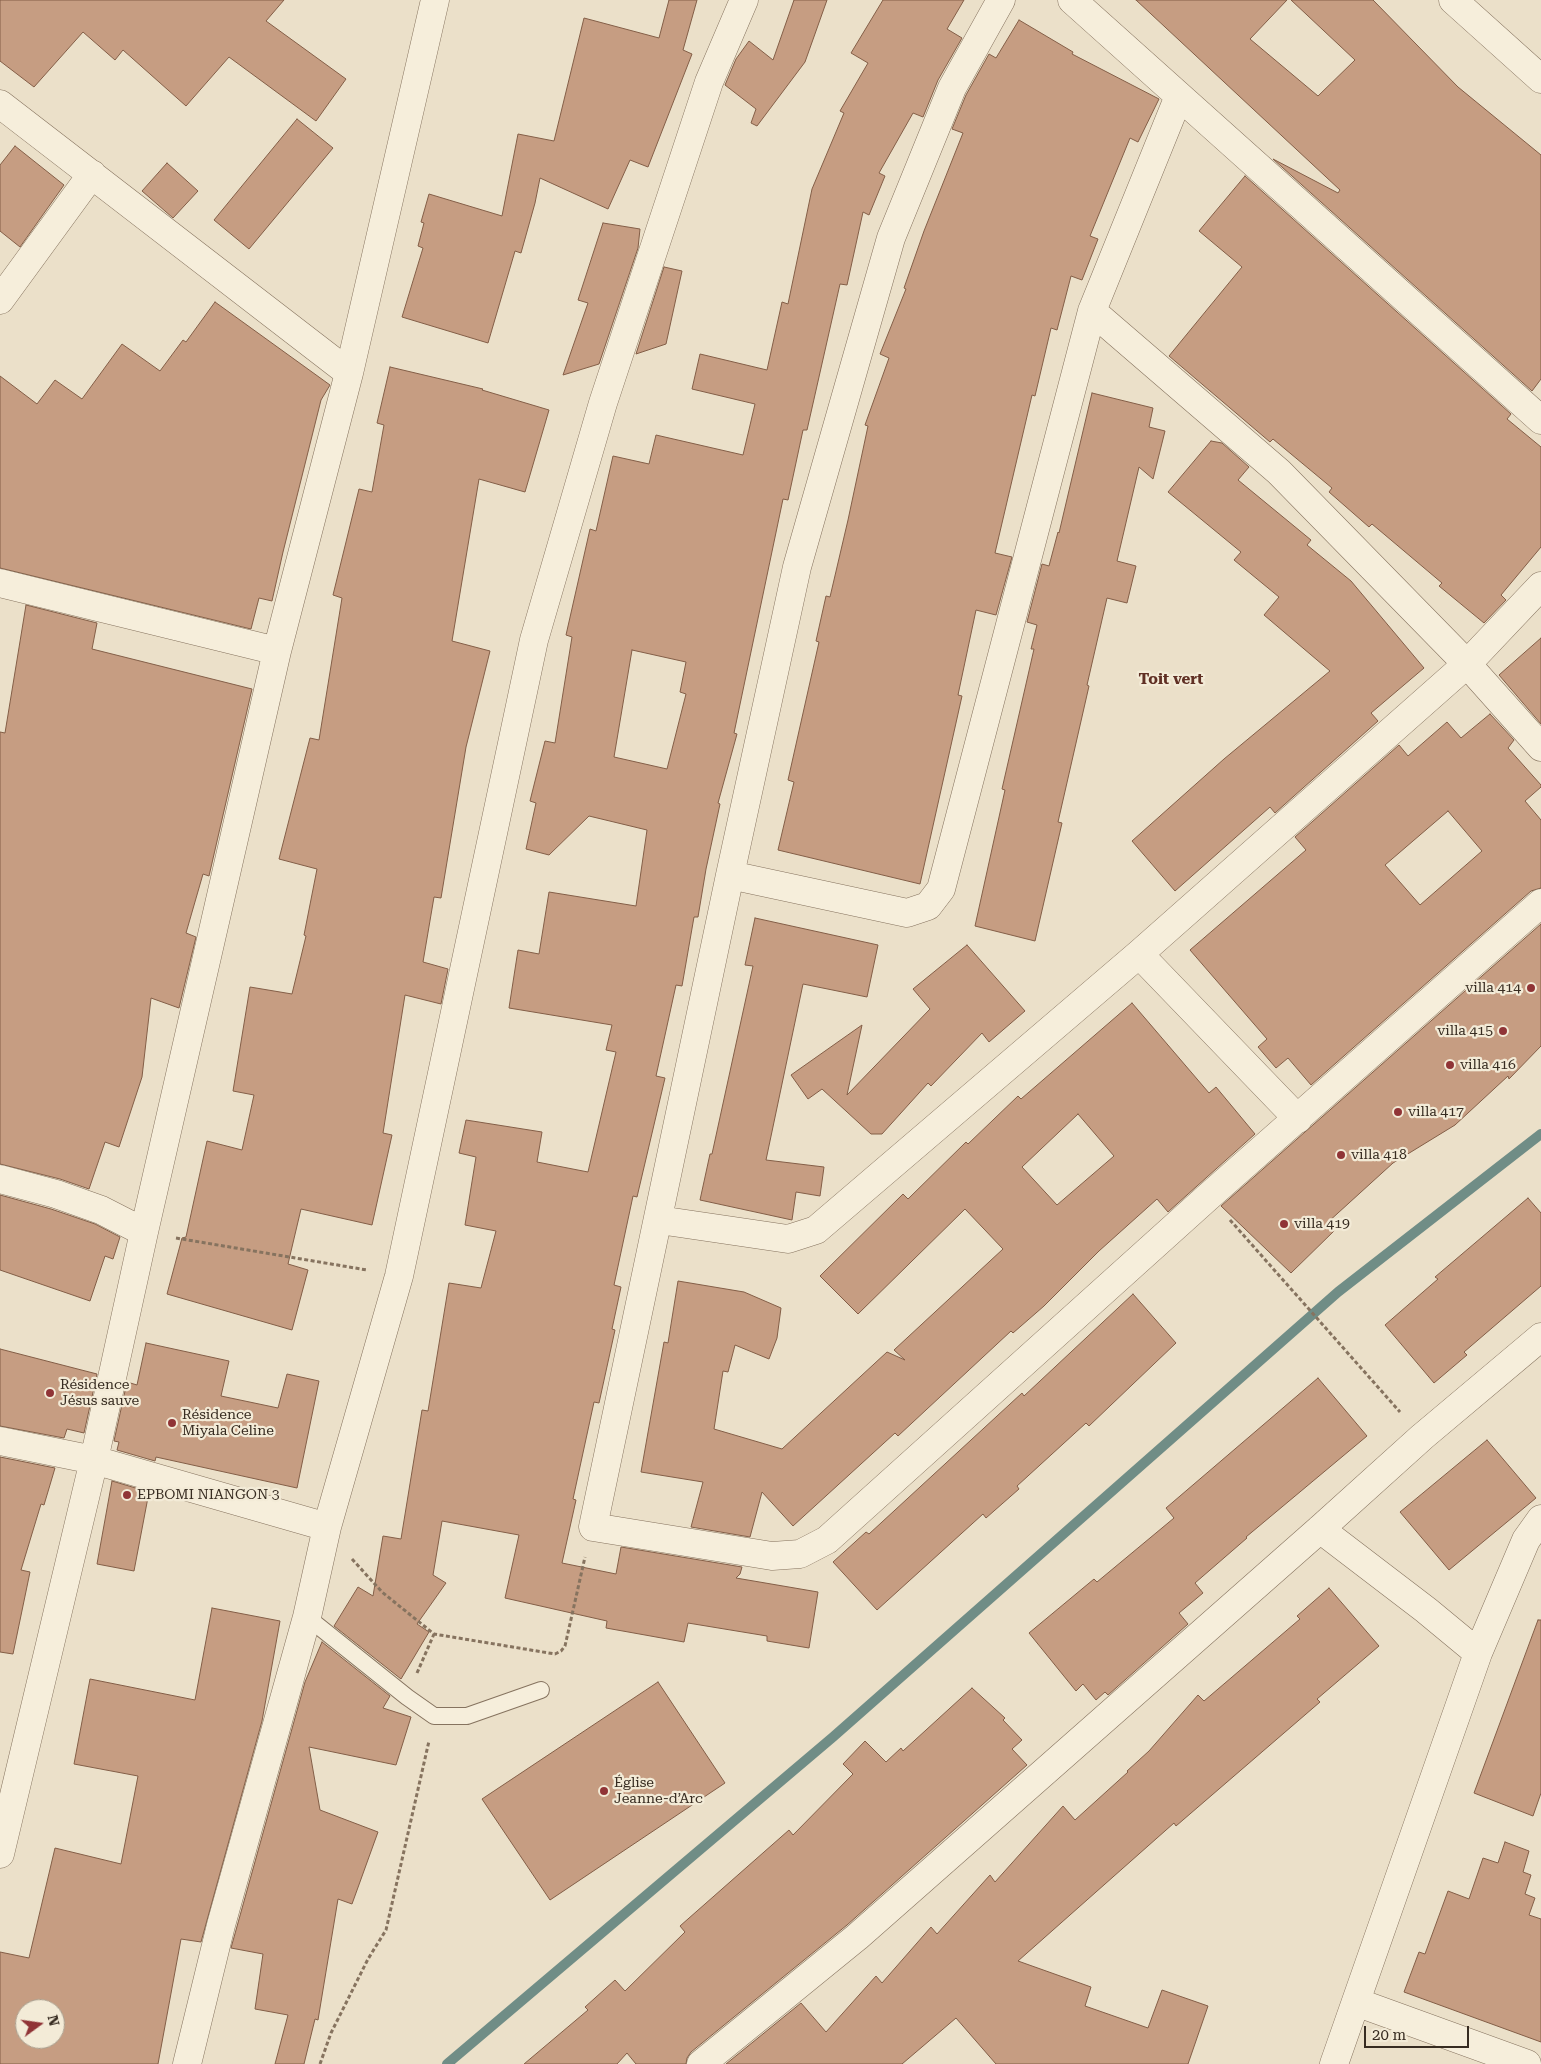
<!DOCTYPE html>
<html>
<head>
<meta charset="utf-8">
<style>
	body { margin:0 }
	#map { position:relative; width:1541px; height:2064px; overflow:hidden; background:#ebe0c9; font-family:"Roboto Serif",serif }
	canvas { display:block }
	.north { position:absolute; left:15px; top:1999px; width:50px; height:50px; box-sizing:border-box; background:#f3ebd7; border:1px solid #a89f8e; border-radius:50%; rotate:76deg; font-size:14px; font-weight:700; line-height:20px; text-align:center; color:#372c21 }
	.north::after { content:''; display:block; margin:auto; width:18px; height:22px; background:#903436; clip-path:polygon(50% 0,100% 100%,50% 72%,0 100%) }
	.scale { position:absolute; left:1364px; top:2026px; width:105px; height:22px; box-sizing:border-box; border:2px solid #372c21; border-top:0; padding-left:6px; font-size:15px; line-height:18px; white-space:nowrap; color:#372c21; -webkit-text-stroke:4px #f3ebd7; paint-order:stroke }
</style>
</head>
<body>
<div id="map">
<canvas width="1541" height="2064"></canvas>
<div class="north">N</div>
<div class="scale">20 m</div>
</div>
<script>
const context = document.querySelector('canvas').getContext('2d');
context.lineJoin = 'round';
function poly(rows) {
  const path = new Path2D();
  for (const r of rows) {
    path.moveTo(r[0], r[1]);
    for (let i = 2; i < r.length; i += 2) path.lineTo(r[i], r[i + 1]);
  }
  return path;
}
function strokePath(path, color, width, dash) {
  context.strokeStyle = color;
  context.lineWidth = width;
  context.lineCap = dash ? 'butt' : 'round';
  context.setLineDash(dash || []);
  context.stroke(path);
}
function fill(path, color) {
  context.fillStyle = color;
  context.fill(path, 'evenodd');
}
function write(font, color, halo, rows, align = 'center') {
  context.font = font + ' "Roboto Serif",serif';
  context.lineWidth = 4.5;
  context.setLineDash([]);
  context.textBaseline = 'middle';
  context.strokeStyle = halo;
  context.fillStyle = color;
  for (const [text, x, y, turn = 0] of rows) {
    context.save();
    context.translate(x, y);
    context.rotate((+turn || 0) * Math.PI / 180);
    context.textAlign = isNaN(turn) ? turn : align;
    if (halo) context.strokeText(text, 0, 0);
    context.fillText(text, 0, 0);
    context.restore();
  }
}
strokePath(poly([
	[447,2064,833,1737,1338,1292,1541,1134]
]), '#708d86', 10);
const building = poly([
	[0,0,284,0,266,21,346,79,316,121,229,57,186,106,123,50,115,60,83,32,34,87,0,61,0,0],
	[669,0,697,0,683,50,692,54,648,167,630,160,608,209,540,178,535,203,521,253,515,251,488,343,402,317,423,248,418,246,424,223,421,222,429,194,502,216,518,134,554,141,584,18,659,38,669,0],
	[794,0,827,0,805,62,757,126,751,123,756,109,725,85,736,59,749,41,773,60,794,0],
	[883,0,964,0,947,29,962,38,938,80,923,117,913,113,879,173,885,176,869,215,863,212,847,285,840,284,807,430,803,430,788,500,783,499,734,733,737,734,718,803,720,804,706,869,698,917,694,917,682,986,676,985,656,1076,665,1078,637,1197,633,1196,614,1285,621,1287,612,1329,615,1330,599,1403,594,1402,573,1499,576,1500,562,1563,616,1574,621,1547,742,1567,740,1574,736,1578,818,1592,809,1648,767,1641,767,1636,688,1623,684,1642,606,1628,607,1621,505,1598,519,1535,442,1521,433,1575,446,1583,417,1624,429,1632,401,1679,334,1626,358,1587,373,1596,383,1536,401,1539,422,1410,428,1411,449,1283,481,1288,496,1231,465,1225,476,1157,459,1153,466,1120,542,1132,537,1162,588,1172,616,1052,606,1050,612,1025,509,1008,518,950,539,954,549,892,636,906,647,830,589,816,549,855,526,849,536,803,530,801,545,741,555,743,572,637,566,635,590,529,596,531,613,456,649,464,656,435,743,455,755,404,692,389,700,354,767,370,782,302,788,304,812,189,844,113,840,111,868,63,851,53,883,0],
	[632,650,686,662,680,692,686,694,667,769,614,757,632,650],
	[1136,0,1287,0,1250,39,1318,96,1355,60,1291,0,1373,0,1458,87,1541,155,1541,379,1532,391,1273,159,1338,193,1340,190,1136,0],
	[1019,20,1073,52,1072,54,1159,99,1138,142,1130,138,1090,236,1098,239,1082,280,1071,276,1057,330,1051,328,1035,396,1032,395,995,553,1012,557,996,615,976,610,958,695,962,696,920,884,778,850,794,782,788,780,819,642,816,641,826,596,830,597,848,520,868,426,865,425,889,358,880,354,906,289,904,288,924,231,963,133,952,129,966,95,989,54,996,58,1019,20],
	[297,119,333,148,249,249,214,220,297,119],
	[15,146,64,185,20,247,0,231,0,165,15,146],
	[167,163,198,191,173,218,142,191,167,163],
	[1245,176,1511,414,1507,419,1541,447,1541,547,1501,595,1506,600,1484,623,1439,586,1442,583,1372,524,1369,527,1329,492,1332,488,1273,439,1270,442,1169,356,1242,267,1199,231,1245,176],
	[603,223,640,229,638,248,599,364,563,375,588,303,578,300,603,223],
	[664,267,682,271,666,344,636,354,664,267],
	[215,302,330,385,321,400,283,552,272,601,259,598,251,629,0,568,0,376,37,404,55,380,82,399,122,344,160,371,183,340,186,342,215,302],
	[390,367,483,389,482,390,549,410,525,492,479,479,452,641,490,651,466,747,441,898,434,897,423,962,448,969,441,1004,405,995,383,1133,392,1135,372,1225,301,1209,288,1264,308,1270,292,1330,167,1294,182,1238,186,1237,207,1141,242,1150,254,1095,233,1091,250,987,292,994,306,936,304,935,317,869,279,859,310,738,319,740,342,598,333,595,359,489,372,492,384,425,377,423,390,367],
	[1092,393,1153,408,1149,427,1165,431,1153,479,1139,467,1117,561,1136,566,1127,603,1107,598,1087,685,1089,686,1058,822,1062,823,1035,941,975,926,1005,790,1002,789,1034,649,1031,649,1037,625,1027,622,1042,564,1049,566,1058,532,1059,533,1092,393],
	[1211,441,1222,443,1249,467,1238,480,1311,540,1307,545,1351,581,1424,668,1371,713,1378,721,1275,813,1270,807,1175,891,1132,841,1224,759,1330,671,1264,615,1279,597,1234,560,1241,552,1168,492,1211,441],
	[26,605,97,623,92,649,252,689,209,876,203,874,186,933,196,937,179,1008,151,998,142,1077,119,1147,105,1142,89,1189,60,1179,0,1164,0,732,5,733,26,605],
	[1541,638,1541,724,1499,675,1541,638],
	[1490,714,1514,740,1508,748,1541,785,1541,787,1525,801,1541,820,1541,888,1531,891,1311,1085,1288,1058,1276,1068,1258,1047,1267,1039,1190,950,1306,850,1295,837,1399,745,1408,756,1447,722,1461,738,1490,714],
	[1448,811,1482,851,1420,905,1385,865,1448,811],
	[755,918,878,945,867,997,803,984,766,1160,824,1167,820,1196,796,1192,792,1220,700,1200,710,1154,712,1154,753,966,745,965,755,918],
	[1541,924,1541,1046,1509,1079,1508,1076,1455,1125,1393,1163,1327,1223,1334,1231,1291,1273,1221,1206,1541,924],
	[967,945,1025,1011,989,1042,982,1033,931,1086,928,1083,882,1134,871,1134,822,1089,808,1099,791,1075,862,1025,847,1095,930,1009,913,989,967,945],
	[1132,1003,1209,1093,1216,1087,1255,1134,1168,1212,1157,1199,1099,1251,1044,1306,1013,1333,1011,1331,898,1436,895,1433,793,1526,762,1492,750,1537,691,1527,703,1482,641,1472,664,1342,668,1343,678,1281,744,1292,781,1308,777,1338,769,1359,735,1345,728,1372,723,1371,714,1429,782,1449,887,1352,905,1360,894,1350,1003,1249,965,1209,858,1314,820,1276,903,1194,908,1199,966,1142,968,1144,1018,1096,1021,1099,1132,1003],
	[1078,1114,1114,1156,1057,1205,1022,1167,1078,1114],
	[0,1195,51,1209,95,1224,120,1237,113,1259,105,1256,90,1301,0,1270,0,1195],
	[1528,1198,1541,1213,1541,1286,1464,1352,1467,1355,1434,1383,1385,1325,1438,1279,1435,1277,1528,1198],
	[1133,1294,1176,1343,1089,1426,1086,1423,1017,1486,1019,1489,986,1518,983,1514,877,1610,833,1562,866,1532,869,1534,1022,1393,1024,1396,1133,1294],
	[146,1343,229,1361,221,1396,278,1408,287,1374,319,1381,297,1488,156,1457,155,1461,117,1450,119,1442,114,1441,127,1382,137,1385,146,1343],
	[0,1349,97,1374,84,1433,67,1429,64,1438,0,1426,0,1349],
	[1318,1378,1367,1436,1246,1537,1247,1538,1195,1583,1203,1593,1179,1613,1188,1624,1108,1695,1105,1692,1096,1700,1083,1684,1076,1691,1029,1633,1094,1579,1097,1582,1174,1518,1166,1508,1318,1378],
	[1487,1440,1536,1498,1449,1570,1400,1512,1487,1440],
	[0,1457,55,1468,44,1505,41,1504,21,1570,30,1572,13,1654,0,1652,0,1457],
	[112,1481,149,1492,134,1571,97,1564,112,1481],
	[1329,1588,1379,1646,1317,1699,1320,1702,1176,1826,1174,1823,1018,1961,1091,1987,1085,2006,1148,2028,1162,1990,1208,2006,1188,2064,996,2064,956,2018,902,2064,726,2064,801,2003,826,2032,876,1976,882,1983,931,1927,937,1934,990,1875,995,1882,1063,1806,1075,1820,1128,1772,1127,1771,1149,1751,1198,1695,1204,1701,1300,1619,1297,1616,1329,1588],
	[212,1608,280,1621,262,1721,201,1942,181,1939,158,2064,0,2064,0,1952,29,1958,55,1848,121,1864,138,1776,74,1764,90,1679,195,1700,212,1608],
	[25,2009,55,2009,55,2039,25,2039,25,2009],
	[1538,1620,1541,1620,1541,1793,1533,1816,1474,1793,1538,1620],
	[322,1642,390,1696,383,1708,411,1717,396,1765,309,1747,320,1810,378,1832,352,1904,338,1899,318,2020,315,2019,304,2064,275,2064,288,2015,255,2009,263,1954,231,1948,305,1682,322,1642],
	[658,1682,725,1783,550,1900,482,1799,658,1682],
	[972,1688,1005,1718,1003,1720,1022,1740,1012,1749,1027,1765,847,1925,691,2052,687,2058,686,2064,636,2064,627,2053,617,2064,524,2064,588,2010,585,2007,615,1980,625,1991,685,1932,680,1926,789,1830,793,1835,853,1774,843,1764,865,1741,886,1762,901,1748,903,1751,972,1688],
	[1505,1842,1529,1851,1523,1872,1531,1875,1525,1894,1535,1898,1529,1915,1541,1919,1541,2042,1404,1992,1419,1952,1425,1954,1448,1891,1469,1899,1483,1858,1498,1863,1505,1842]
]);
fill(building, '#c69d82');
strokePath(building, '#835e47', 1);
const lane = poly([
	[307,1617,407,1697,434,1716,467,1716,541,1690]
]);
const street = poly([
	[1001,0,952,88,891,238,797,567,730,875,593,1527,772,1556,800,1554,827,1540,1209,1196,1541,903],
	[1072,0,1541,420],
	[1453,0,1541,79],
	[0,104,349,373],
	[0,300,92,174],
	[1092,311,1279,472,1467,664,1541,747],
	[0,583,277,651],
	[730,875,907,913,928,906,941,889,1092,311,1179,96],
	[1139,954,1298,1119],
	[0,1179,56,1194,101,1210,144,1232],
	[659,1220,788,1239,816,1230,1139,954,1467,664,1541,586],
	[0,1441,94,1460,327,1527],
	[1320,1529,1426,1610,1478,1653],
	[0,1854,94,1460,144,1232,277,651,349,373,435,0],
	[1356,2002,1527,2064],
	[187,2064,221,1925,307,1617,327,1527,399,1276,534,640,603,403,709,82,744,0],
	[701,2064,857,1937,1320,1529,1422,1437,1541,1337],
	[1334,2064,1478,1653,1526,1540,1541,1519]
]);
strokePath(lane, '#86735f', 18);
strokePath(street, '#86735f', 29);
strokePath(poly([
	[1230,1220,1400,1412],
	[176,1238,367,1270],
	[352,1559,382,1592,434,1634,555,1654,561,1651,565,1646,585,1557],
	[417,1673,434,1634],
	[320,2064,331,2033,368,1959,386,1930,429,1741]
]), '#86735f', 3, [4, 2.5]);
strokePath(lane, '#f6eedb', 16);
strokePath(street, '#f6eedb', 28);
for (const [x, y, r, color] of [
	[1531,988,5,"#903436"],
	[1503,1031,5,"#903436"],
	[1450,1065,5,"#903436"],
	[1398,1112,5,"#903436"],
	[1341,1155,5,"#903436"],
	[1284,1224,5,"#903436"],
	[50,1393,5,"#903436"],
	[172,1423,5,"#903436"],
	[127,1495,5,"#903436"],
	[604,1791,5,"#903436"]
]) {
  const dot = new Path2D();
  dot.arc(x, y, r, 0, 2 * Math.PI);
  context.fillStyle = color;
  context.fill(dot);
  strokePath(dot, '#f3ebd7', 2);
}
write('14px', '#372c21', '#f3ebd7', [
	["villa 414",1521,988,"right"],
	["villa 415",1493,1031,"right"],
	["villa 416",1460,1065],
	["villa 417",1408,1112],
	["villa 418",1351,1155],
	["villa 419",1294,1224],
	["Résidence",60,1385],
	["Jésus sauve",60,1401],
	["Résidence",182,1415],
	["Miyala Celine",182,1431],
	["EPBOMI NIANGON 3",137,1495],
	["Église",614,1783],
	["Jeanne-d’Arc",614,1799]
], 'left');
write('bold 15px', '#603024', '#f3ebd7', [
	["Toit vert",1171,680]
]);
</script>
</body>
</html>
